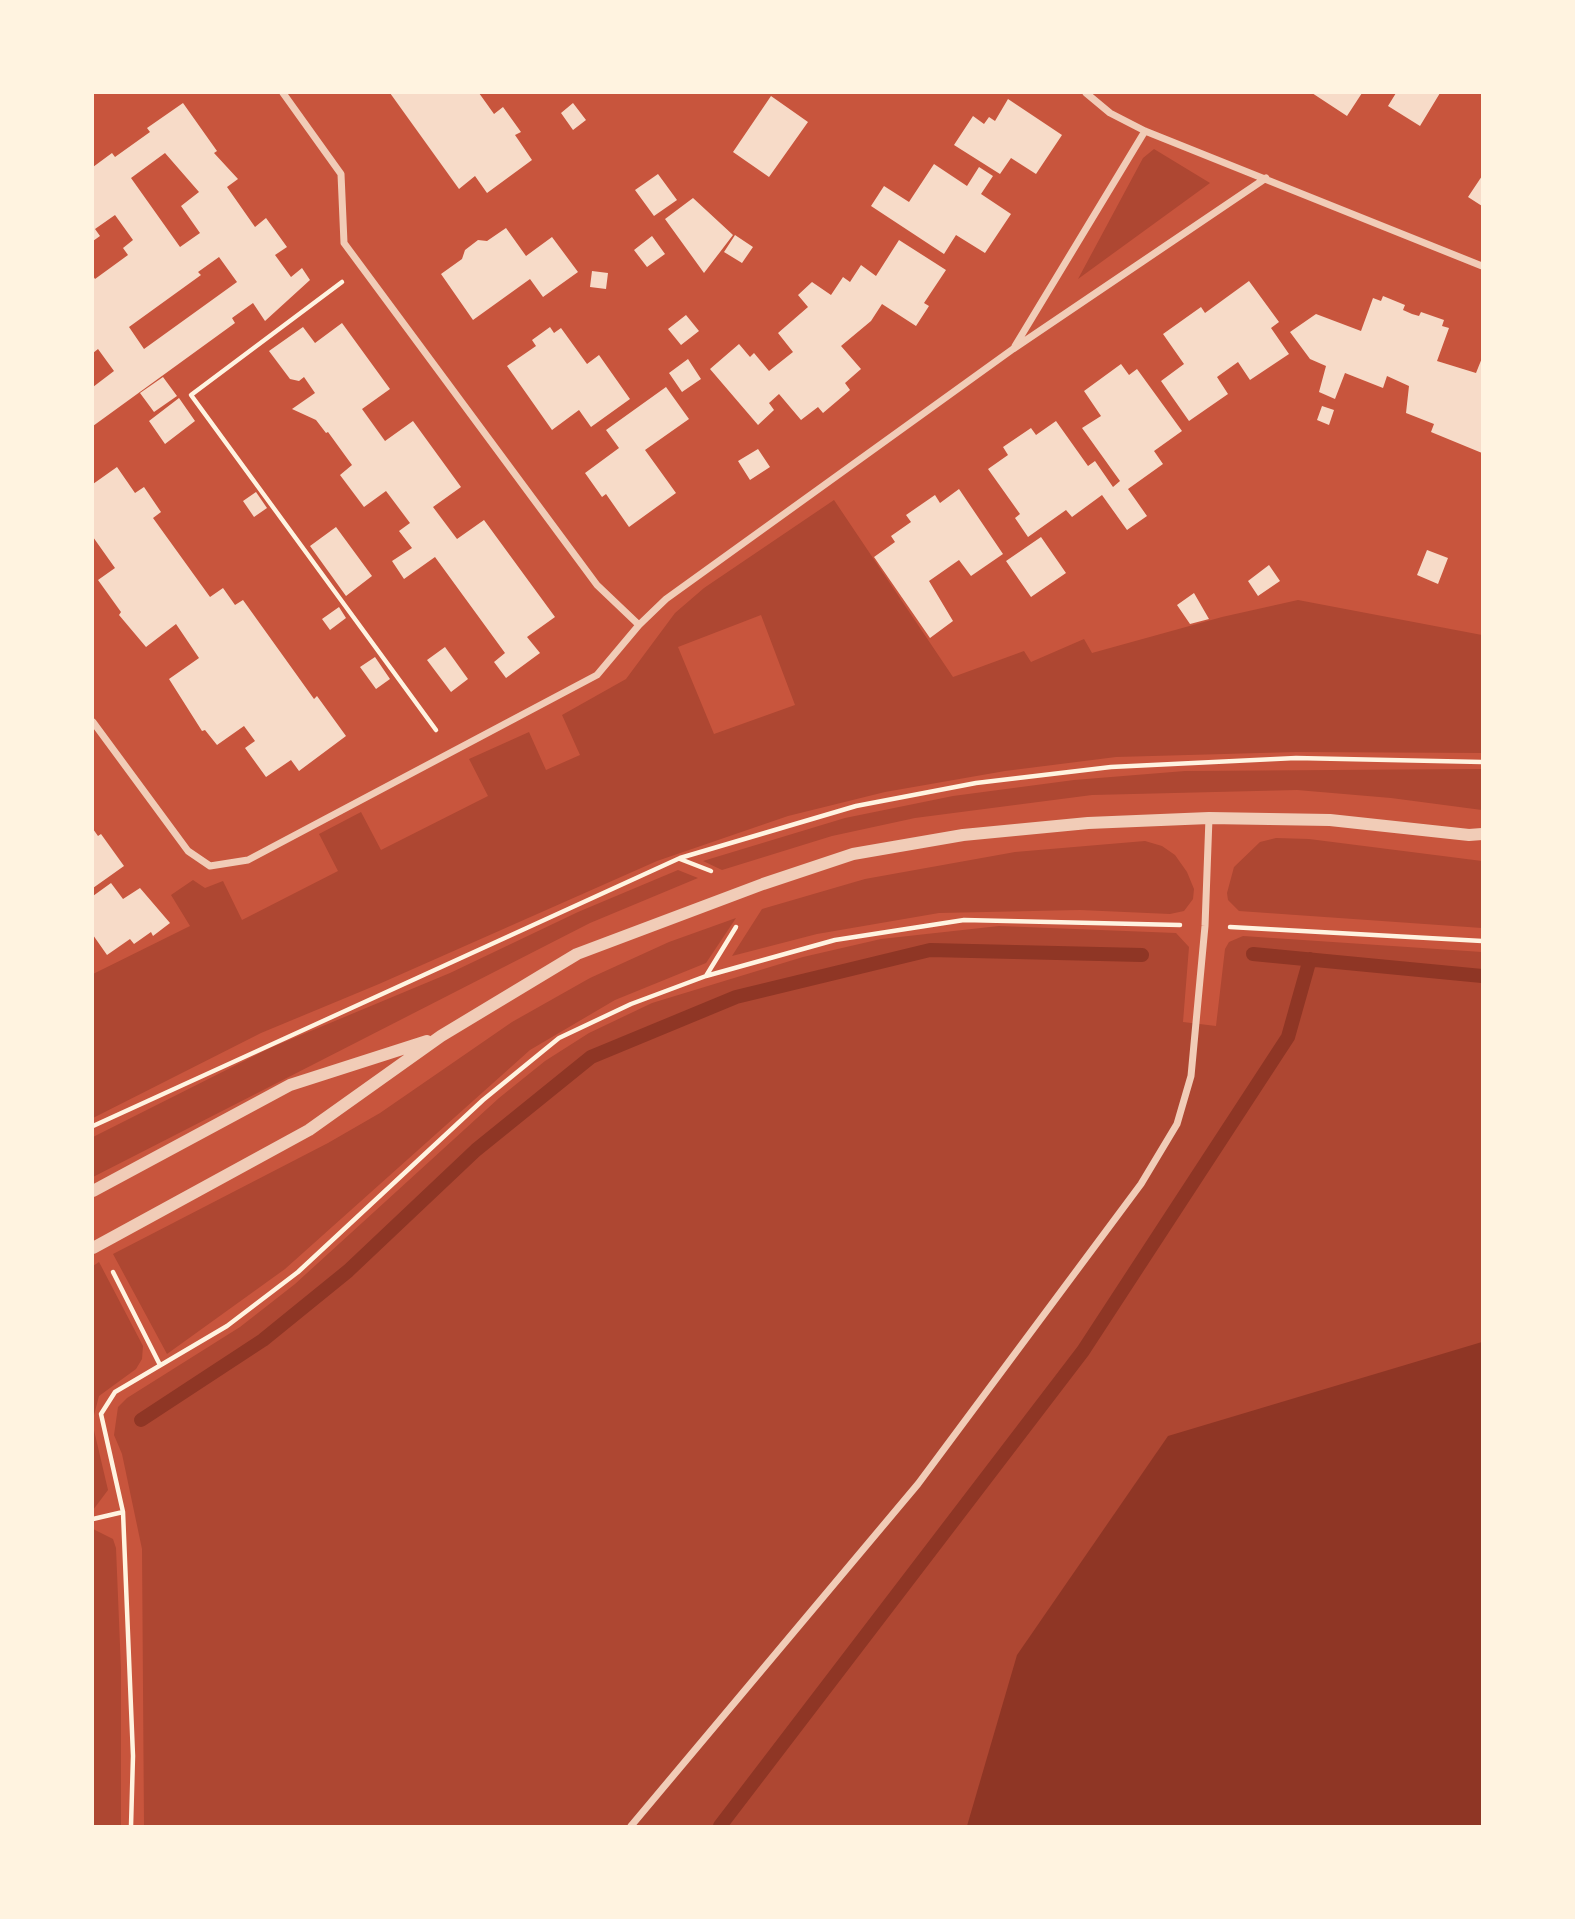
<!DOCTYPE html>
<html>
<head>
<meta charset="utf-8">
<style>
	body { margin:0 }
	#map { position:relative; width:1575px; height:1919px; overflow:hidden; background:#c8553d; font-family:Poppins,sans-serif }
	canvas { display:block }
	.frame { position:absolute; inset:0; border:94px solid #fff3e0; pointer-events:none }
</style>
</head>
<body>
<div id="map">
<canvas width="1575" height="1919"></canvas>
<div class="frame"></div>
</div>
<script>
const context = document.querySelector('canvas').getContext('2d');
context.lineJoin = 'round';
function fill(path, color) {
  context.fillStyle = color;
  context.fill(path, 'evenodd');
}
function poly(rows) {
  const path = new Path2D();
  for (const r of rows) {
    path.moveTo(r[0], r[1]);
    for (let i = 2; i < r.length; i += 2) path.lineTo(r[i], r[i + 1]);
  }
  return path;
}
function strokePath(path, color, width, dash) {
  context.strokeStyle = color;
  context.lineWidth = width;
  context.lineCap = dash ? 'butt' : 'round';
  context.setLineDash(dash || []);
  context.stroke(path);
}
fill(poly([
	[1154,149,1210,183,1078,279,1143,158],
	[834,500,953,677,1024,651,1031,662,1084,639,1092,653,1222,617,1298,600,1482,635,1482,753,1296,752,1116,757,1005,771,885,792,788,816,657,861,379,984,261,1033,93,1118,93,974,190,926,171,895,193,880,205,888,223,881,242,920,338,871,319,834,361,812,381,850,488,796,469,759,529,732,546,770,580,755,562,715,626,679,675,613,704,588],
	[761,615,795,705,714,734,678,647],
	[1482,769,1482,810,1391,798,1297,790,1092,795,915,818,832,836,722,870,703,861,845,818,953,796,1074,780,1185,771],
	[1276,838,1309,839,1482,861,1482,928,1239,911,1228,900,1227,893,1234,867,1260,842],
	[1145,841,1162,846,1175,855,1187,872,1194,889,1193,899,1184,911,1170,914,1080,910,939,913,817,934,732,956,762,909,865,879,1015,852],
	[678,870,698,878,590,923,93,1177,93,1137,270,1048,450,973,578,912],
	[736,918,706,963,615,1000,530,1050,285,1269,167,1354,113,1254,328,1143,380,1113,512,1022,590,978,669,942],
	[999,926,1176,933,1189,947,1183,1022,1216,1026,1225,949,1229,942,1243,936,1482,952,1482,1826,144,1826,142,1549,122,1454,114,1435,118,1407,127,1398,240,1327,295,1284,499,1098,545,1061,589,1033,652,1003,803,957,881,939],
	[99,1262,143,1346,142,1359,136,1369,99,1396,93,1419,93,1266],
	[93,1426,108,1490,93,1510],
	[93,1529,113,1539,116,1548,121,1670,121,1826,93,1826]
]), '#ae4732');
fill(poly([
	[1482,1342,1482,1826,967,1826,1017,1655,1168,1436]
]), '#8f3625');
strokePath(poly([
	[1253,954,1482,976],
	[141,1420,263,1340,348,1271,476,1150,591,1057,736,997,930,950,1142,955],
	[720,1826,1083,1351,1288,1037,1310,959]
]), '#8f3625', 14);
fill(poly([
	[390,93,479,93,494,114,503,107,521,132,515,135,532,160,487,193,475,176,459,189],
	[1312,93,1362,93,1347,116],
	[1396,93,1440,93,1420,126,1388,106],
	[771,96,808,122,769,177,733,152],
	[1008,99,1062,135,1036,174,1011,158,1000,174,954,145,973,116,984,124,989,117,995,121],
	[183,103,217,151,214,153,238,179,227,187,255,227,266,218,287,247,275,255,291,277,302,268,310,280,265,321,253,303,232,318,235,323,93,426,93,387,114,371,98,349,93,353,93,276,95,279,128,255,123,248,133,240,115,215,95,229,100,236,93,241,93,167,112,153,115,157,150,132,147,128],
	[165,153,199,192,181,206,200,233,180,247,131,178],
	[219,257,237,282,144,349,129,327,201,275,198,272],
	[573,103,586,120,573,130,561,113],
	[934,164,967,186,979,167,993,176,981,194,1011,214,985,253,956,235,944,254,871,206,884,186,909,202],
	[658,174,677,200,654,216,635,190],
	[1482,176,1482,206,1468,197],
	[693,198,733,235,704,273,665,219],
	[506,228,526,256,552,237,578,272,543,297,530,279,473,320,441,274,462,259,465,250,478,240,487,241],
	[735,235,753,247,742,263,724,252],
	[652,236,665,254,647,267,634,250],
	[899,240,946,270,924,303,929,306,916,326,882,304,871,321,841,346,861,369,845,383,850,390,823,413,818,407,801,420,779,394,769,403,774,410,758,425,710,369,739,344,750,357,754,353,769,371,793,352,778,333,808,307,798,295,812,282,831,295,843,277,850,282,861,265,876,276],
	[592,271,608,273,606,289,590,287],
	[1249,281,1279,322,1271,328,1289,354,1250,380,1238,362,1217,377,1228,394,1189,421,1161,381,1184,364,1163,334,1201,307,1205,313],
	[1383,296,1405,305,1403,310,1412,314,1419,316,1421,312,1444,320,1442,326,1449,328,1437,361,1476,373,1482,358,1482,453,1431,432,1434,424,1406,413,1409,386,1387,376,1383,388,1345,373,1335,399,1319,392,1326,366,1310,359,1290,332,1316,314,1361,331,1373,298,1381,301],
	[686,315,699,331,681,345,668,329],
	[342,323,390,389,362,409,385,441,413,421,461,487,433,507,457,539,484,520,555,617,527,637,540,653,506,678,494,662,505,653,435,557,404,579,392,561,412,548,399,531,410,523,386,491,364,507,340,475,352,465,328,432,326,433,316,420,292,409,315,393,304,377,299,381,290,379,269,351,303,327,315,343],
	[550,327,554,333,561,328,587,364,599,355,630,399,591,427,579,410,552,430,507,366,536,346,532,340],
	[688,359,701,379,682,392,669,373],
	[1121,364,1129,375,1137,369,1182,431,1154,451,1163,464,1128,489,1147,516,1127,530,1102,495,1072,517,1066,510,1028,537,1015,518,1020,514,988,469,1008,455,1003,447,1031,428,1036,435,1056,421,1088,466,1095,461,1113,487,1120,481,1082,428,1101,416,1084,391],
	[163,377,177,396,154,412,140,393],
	[666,387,689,419,645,450,676,493,629,527,606,494,602,497,585,473,619,448,606,430],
	[179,398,195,421,165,444,149,421],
	[1322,406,1334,410,1329,425,1317,420],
	[758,449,770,467,750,480,738,461],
	[117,467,135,493,144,487,161,512,153,518,210,597,223,588,235,605,243,600,314,699,317,696,346,736,299,771,291,760,266,777,245,748,255,741,244,726,217,745,205,730,202,731,169,679,199,658,176,624,146,647,119,615,121,612,98,580,115,568,93,537,93,484],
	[959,489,1003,554,971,576,959,560,929,581,953,621,930,638,874,557,895,542,891,536,911,522,906,515,935,495,940,503],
	[256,492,267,508,254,517,243,501],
	[336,527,372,576,346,596,310,546],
	[1041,537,1066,573,1031,597,1006,561],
	[1427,550,1448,558,1438,584,1417,575],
	[1269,565,1280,581,1258,596,1248,581],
	[1194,593,1209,619,1190,624,1177,605],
	[339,607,346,618,330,630,322,619],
	[445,647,468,679,451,692,427,660],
	[375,657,390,679,376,689,360,667],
	[93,829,98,836,101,834,124,866,93,888],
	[111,883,123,899,140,888,170,923,153,936,151,932,134,944,130,939,107,955,93,935,93,896]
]), '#f7dbc8');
strokePath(poly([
	[342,282,191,395,436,730],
	[680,859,711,871],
	[1230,927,1482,941],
	[706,976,736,927],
	[93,1126,680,858,856,806,976,783,1111,767,1296,758,1482,762],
	[113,1272,160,1365],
	[93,1519,123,1512],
	[131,1826,133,1756,123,1512,101,1414,115,1392,227,1326,298,1272,483,1100,559,1038,631,1004,706,976,835,940,964,920,1180,925]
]), '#fff3e0', 4.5);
strokePath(poly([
	[283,93,341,174,344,243,597,585,639,625],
	[1086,93,1110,113,1145,131,1482,266],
	[1015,346,1145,131],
	[93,722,188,851,210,866,248,860,597,675,639,625,666,599,1013,349,1266,178],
	[631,1826,918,1484,1141,1184,1177,1124,1191,1076,1205,926,1209,818]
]), '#f1ccb7', 7);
strokePath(poly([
	[93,1191,290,1085,427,1041],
	[93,1248,309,1130,441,1036,577,954,763,884,853,854,963,835,1088,823,1209,818,1330,820,1469,835,1482,834]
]), '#f1ccb7', 12);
</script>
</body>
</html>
